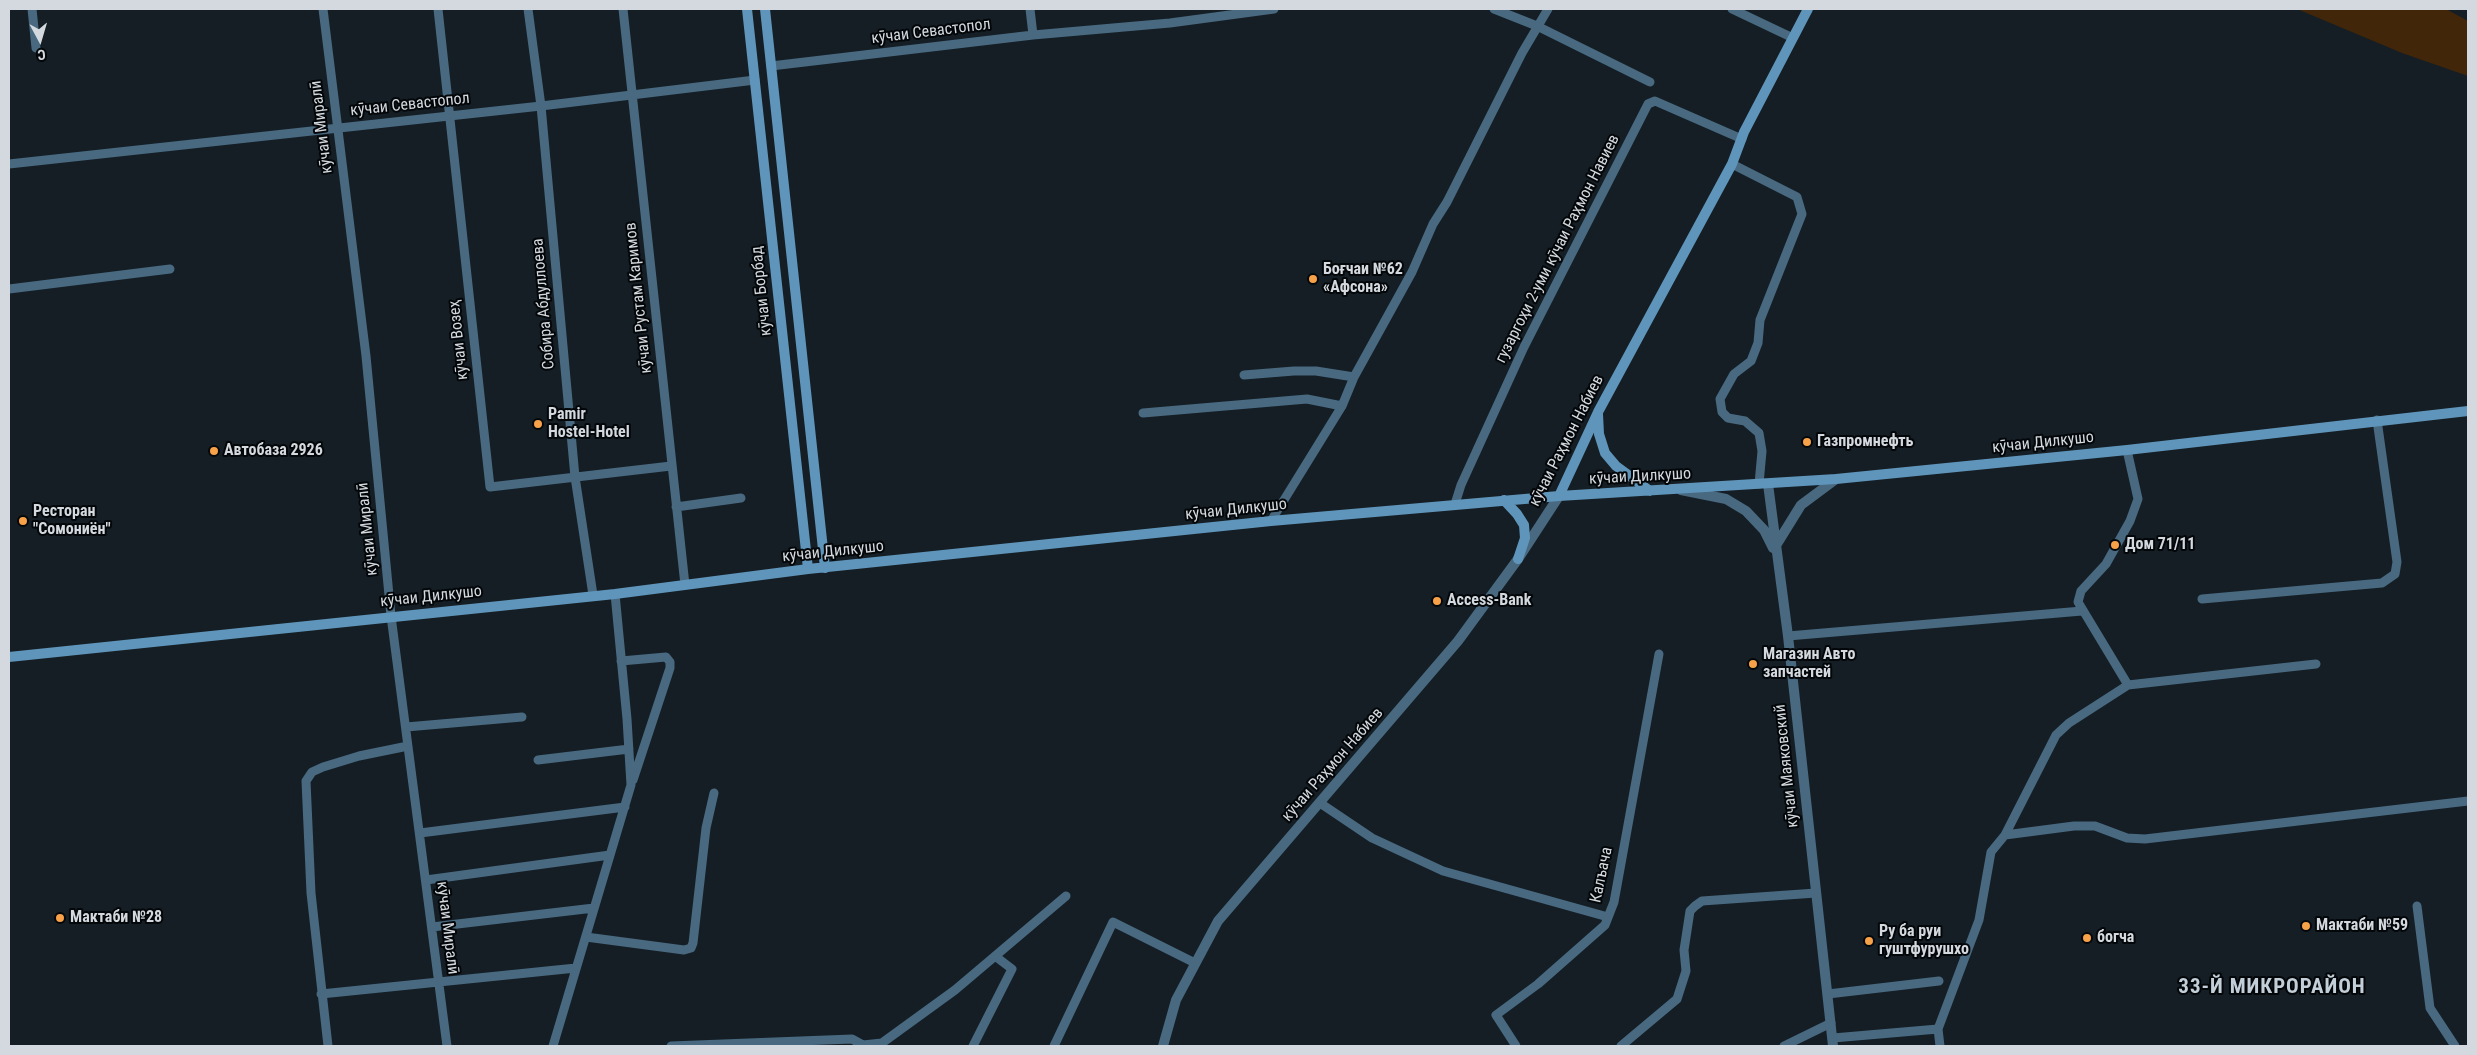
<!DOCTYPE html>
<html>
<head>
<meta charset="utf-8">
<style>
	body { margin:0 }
	#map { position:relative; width:2477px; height:1055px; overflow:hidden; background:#141e24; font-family:"Roboto Condensed",sans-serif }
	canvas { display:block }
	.frame { position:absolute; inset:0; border:10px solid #d3d9de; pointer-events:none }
	.north { position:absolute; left:15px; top:15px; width:50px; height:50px; -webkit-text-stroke:4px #04070a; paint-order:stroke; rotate:174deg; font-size:14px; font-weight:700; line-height:20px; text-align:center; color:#d3d9de }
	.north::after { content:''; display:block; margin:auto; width:18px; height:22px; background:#d3d9de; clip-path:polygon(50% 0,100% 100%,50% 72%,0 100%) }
</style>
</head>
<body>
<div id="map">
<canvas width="2477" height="1055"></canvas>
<div class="frame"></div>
<div class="north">С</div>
</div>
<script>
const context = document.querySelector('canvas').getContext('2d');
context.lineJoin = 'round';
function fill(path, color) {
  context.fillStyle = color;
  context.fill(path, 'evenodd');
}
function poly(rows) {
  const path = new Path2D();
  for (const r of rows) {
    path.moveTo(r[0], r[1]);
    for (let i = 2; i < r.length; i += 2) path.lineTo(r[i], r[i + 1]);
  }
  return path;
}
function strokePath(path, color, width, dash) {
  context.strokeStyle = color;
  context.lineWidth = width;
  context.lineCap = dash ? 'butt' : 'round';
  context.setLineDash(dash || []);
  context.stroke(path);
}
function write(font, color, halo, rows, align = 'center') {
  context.font = font + ' "Roboto Condensed",sans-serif';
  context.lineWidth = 4;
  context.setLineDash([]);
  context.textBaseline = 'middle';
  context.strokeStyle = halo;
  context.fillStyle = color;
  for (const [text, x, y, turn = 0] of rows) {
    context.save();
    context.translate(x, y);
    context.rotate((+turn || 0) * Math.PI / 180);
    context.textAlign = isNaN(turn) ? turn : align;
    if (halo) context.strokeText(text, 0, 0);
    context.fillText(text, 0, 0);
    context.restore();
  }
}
fill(poly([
	[2297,9,2446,9,2468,21,2468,76,2402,53]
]), '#41260a');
strokePath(poly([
	[32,9,36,48],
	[323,9,366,356,391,616,447,1046],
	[438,9,490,487,671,466],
	[528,9,541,106,575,477,593,595],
	[623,9,685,585],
	[1030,9,1033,35],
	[1494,9,1537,26,1650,82],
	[1732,9,1793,38],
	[771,66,1033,35,1170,23,1274,9],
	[9,164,541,106,755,80],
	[1732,164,1797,197,1802,214,1760,320,1758,343,1751,361,1734,374,1720,399,1722,412,1728,418,1745,421,1759,433,1762,451,1759,484],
	[9,289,170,269],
	[1244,375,1294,371,1316,371,1354,377],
	[1143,413,1307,399,1342,406],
	[2127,450,2138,499,2130,521,2106,564,2081,591,2078,602,2128,685],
	[1455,504,1461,485,1524,347,1648,104,1655,101,1742,139],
	[676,507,741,498],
	[1271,521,1342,406,1354,377,1412,272,1433,224,1447,202,1522,53,1548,9],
	[2202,599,2382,583,2395,574,2397,562,2377,420],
	[1788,636,2082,611],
	[621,661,666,657,670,662,670,668,633,780],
	[406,727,522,717],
	[538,760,629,749],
	[1320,803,1372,838,1443,871,1608,917],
	[420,833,625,807],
	[2005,835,2074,826,2095,826,2127,838,2145,839,2468,801],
	[426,880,610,855],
	[2417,906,2430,1008,2455,1046],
	[432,927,594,908],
	[586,937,684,950,691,948,693,943,706,828,714,793],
	[321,994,576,968],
	[1828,994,1939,981],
	[1938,1029,1940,1046],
	[1833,1038,1938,1029,1979,920,1991,852,2005,835,2056,735,2069,723,2128,685,2316,664],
	[328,1046,311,893,306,781,312,772,323,767,359,756,408,746],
	[553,1046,631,785,627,719,615,594],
	[671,1046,852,1039,863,1045,882,1043,955,990,1066,896],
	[973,1046,1012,969,995,956],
	[1054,1046,1113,922,1195,963],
	[1516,1046,1496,1015,1538,984,1605,925,1614,902,1659,654],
	[1621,1046,1677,999,1686,971,1684,950,1690,911,1695,906,1702,901,1816,893],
	[1784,1046,1831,1023]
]), '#486980', 9);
strokePath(poly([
	[1768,484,1788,636,1833,1046],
	[1681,490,1726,499,1746,511,1764,530,1773,548],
	[1775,547,1801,505,1836,479],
	[1163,1046,1176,1000,1218,921,1458,641,1518,559,1559,496]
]), '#486980', 10);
strokePath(poly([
	[747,9,808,569],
	[765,9,825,568],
	[1598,414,1599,434,1605,453,1616,466,1650,491],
	[1559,496,1598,412,1732,164,1744,132,1808,9],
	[1504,500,1517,514,1524,525,1525,538,1518,559],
	[9,657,615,594,808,569,1271,521,1559,496,1836,479,2127,450,2468,411]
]), '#5f95ba', 10);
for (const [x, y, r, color] of [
	[1313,279,5,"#f7a149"],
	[538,424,5,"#f7a149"],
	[1807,442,5,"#f7a149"],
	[214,451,5,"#f7a149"],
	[23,521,5,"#f7a149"],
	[2115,545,5,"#f7a149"],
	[1437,601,5,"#f7a149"],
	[1753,664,5,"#f7a149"],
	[60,918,5,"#f7a149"],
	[2306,926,5,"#f7a149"],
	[2087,938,5,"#f7a149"],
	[1869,941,5,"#f7a149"]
]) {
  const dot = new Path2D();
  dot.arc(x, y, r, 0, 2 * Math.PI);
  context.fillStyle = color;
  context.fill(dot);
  strokePath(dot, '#04070a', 2);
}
write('16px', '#d3d9de', '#04070a', [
	["кӯчаи Севастопол",931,32,-7],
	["кӯчаи Севастопол",410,105,-6],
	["кӯчаи Миралӣ",322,127,-97],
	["гузаргоҳи 2-уми кӯчаи Раҳмон Навиев",1558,249,-63],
	["кӯчаи Борбад",762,291,-96],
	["кӯчаи Рустам Каримов",639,298,-96],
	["Собира Абдуллоева",544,304,-95],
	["кӯчаи Возеҳ",459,340,-96],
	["кӯчаи Раҳмон Набиев",1567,441,-63],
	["кӯчаи Дилкушо",2043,443,-6],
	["кӯчаи Дилкушо",1640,477,-3],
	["кӯчаи Дилкушо",1236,510,-6],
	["кӯчаи Миралӣ",368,529,-96],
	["кӯчаи Дилкушо",833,552,-6],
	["кӯчаи Дилкушо",431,597,-6],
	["кӯчаи Раҳмон Набиев",1333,765,-49],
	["кӯчаи Маяковский",1787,766,-96],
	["Калъача",1602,875,-78],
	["кӯчаи Миралӣ",447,928,83]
]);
write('bold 16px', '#d3d9de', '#04070a', [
	["Боғчаи №62",1323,270],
	["«Афсона»",1323,288],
	["Pamir",548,415],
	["Hostel-Hotel",548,433],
	["Газпромнефть",1817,442],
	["Автобаза 2926",224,451],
	["Ресторан",33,512],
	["\"Сомониён\"",33,530],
	["Дом 71/11",2125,545],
	["Access-Bank",1447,601],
	["Магазин Авто",1763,655],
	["запчастей",1763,673],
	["Мактаби №28",70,918],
	["Мактаби №59",2316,926],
	["Ру ба руи",1879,932],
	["гуштфурушхо",1879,950],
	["богча",2097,938]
], 'left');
context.letterSpacing = '1px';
write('bold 21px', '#c3cfd8', '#04070a', [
	["33-Й МИКРОРАЙОН",2272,988]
]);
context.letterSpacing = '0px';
</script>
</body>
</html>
